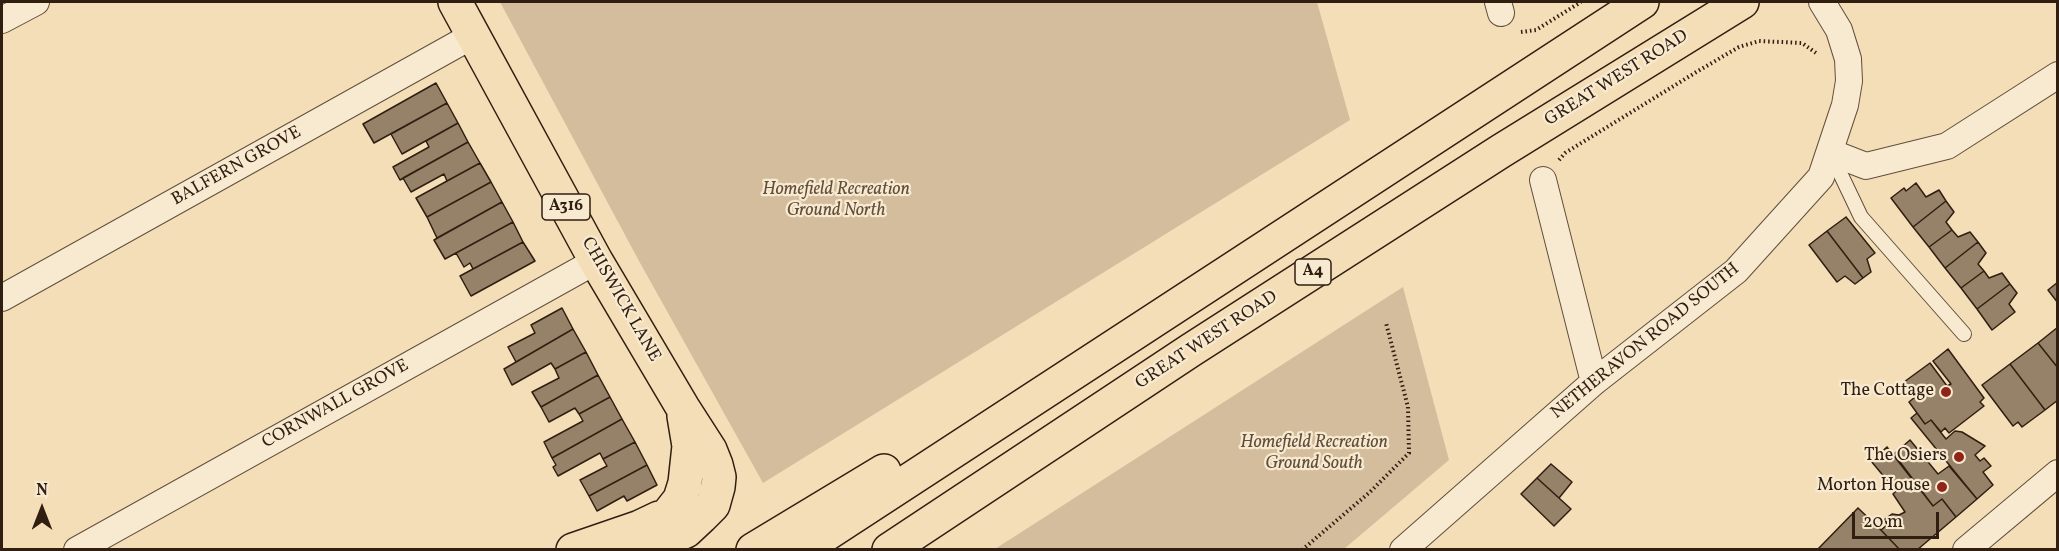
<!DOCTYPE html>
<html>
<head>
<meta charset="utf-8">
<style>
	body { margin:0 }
	#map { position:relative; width:2059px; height:551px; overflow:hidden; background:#f4deb8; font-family:Vollkorn,serif }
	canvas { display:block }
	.frame { position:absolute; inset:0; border:3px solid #301e11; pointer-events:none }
	.north { position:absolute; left:12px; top:479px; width:60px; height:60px; -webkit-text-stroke:4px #f8ead1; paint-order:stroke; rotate:0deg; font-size:16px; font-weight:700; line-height:24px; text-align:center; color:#301e11 }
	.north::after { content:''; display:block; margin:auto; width:21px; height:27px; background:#301e11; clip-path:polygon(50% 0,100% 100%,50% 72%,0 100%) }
	.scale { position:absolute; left:1852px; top:512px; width:87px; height:27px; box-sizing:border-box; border:3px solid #301e11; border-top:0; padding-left:8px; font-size:18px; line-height:21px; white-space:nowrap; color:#301e11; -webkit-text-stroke:4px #f8ead1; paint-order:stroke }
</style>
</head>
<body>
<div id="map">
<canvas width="2059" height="551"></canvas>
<div class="frame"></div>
<div class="north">N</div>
<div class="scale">20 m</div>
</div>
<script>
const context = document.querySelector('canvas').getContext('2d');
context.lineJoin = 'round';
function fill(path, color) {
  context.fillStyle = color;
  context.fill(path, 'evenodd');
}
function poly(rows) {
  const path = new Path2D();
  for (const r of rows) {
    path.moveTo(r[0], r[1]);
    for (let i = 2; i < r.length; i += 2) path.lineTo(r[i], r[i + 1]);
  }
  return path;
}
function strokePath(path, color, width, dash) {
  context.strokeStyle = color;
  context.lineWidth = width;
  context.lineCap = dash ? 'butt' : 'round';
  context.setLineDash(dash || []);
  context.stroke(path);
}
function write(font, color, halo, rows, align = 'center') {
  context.font = font + ' Vollkorn,serif';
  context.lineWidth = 4.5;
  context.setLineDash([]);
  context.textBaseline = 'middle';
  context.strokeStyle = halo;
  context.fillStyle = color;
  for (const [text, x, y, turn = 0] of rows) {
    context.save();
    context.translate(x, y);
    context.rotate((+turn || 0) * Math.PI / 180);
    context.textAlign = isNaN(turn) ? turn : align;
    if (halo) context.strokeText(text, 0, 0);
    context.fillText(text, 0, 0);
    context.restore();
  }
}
fill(poly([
	[500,2,1317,2,1350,120,763,483,639,261],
	[1403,287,1449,460,1344,549,995,549]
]), '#d3bd9c');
const building = poly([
	[436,83,447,103,374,143,363,124,436,83],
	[447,103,458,123,402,154,391,134,447,103],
	[458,123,468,142,400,180,393,167,429,147,426,141,458,123],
	[468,142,480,163,447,181,444,174,411,192,403,178,468,142],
	[480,163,491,182,427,217,416,198,480,163],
	[491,182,502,202,437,238,427,217,491,182],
	[1916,183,1926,197,1939,190,1946,201,1913,227,1891,198,1904,188,1906,191,1916,183],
	[1946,201,1954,212,1946,222,1952,230,1929,247,1913,227,1946,201],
	[502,202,513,222,445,259,434,240,502,202],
	[1846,217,1875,253,1867,259,1871,272,1863,278,1827,231,1846,217],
	[513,222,523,242,473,269,470,263,464,267,456,253,513,222],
	[1952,230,1958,237,1970,232,1978,242,1945,268,1929,247,1952,230],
	[1827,231,1863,278,1855,284,1845,276,1837,282,1809,245,1827,231],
	[523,242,535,261,471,296,460,276,523,242],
	[1978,242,1986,253,1978,264,1984,271,1961,288,1945,268,1978,242],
	[1984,271,1989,278,2002,273,2010,284,1977,309,1961,288,1984,271],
	[2058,282,2058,303,2048,290,2058,282],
	[2010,284,2017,293,2009,304,2015,312,1992,330,1977,309,2010,284],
	[562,308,573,329,516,362,508,347,535,333,531,325,562,308],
	[2058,327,2058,368,2038,343,2058,327],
	[573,329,586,352,555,369,551,363,512,385,504,369,573,329],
	[2038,343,2058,368,2058,400,2045,410,2010,364,2038,343],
	[1948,349,1984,398,1980,402,1984,406,1949,433,1945,428,1941,432,1931,420,1925,424,1909,402,1915,397,1904,382,1930,363,1947,386,1951,384,1933,361,1948,349],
	[586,352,598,375,541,407,532,392,559,378,555,369,586,352],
	[2010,364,2045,410,2022,427,2018,422,2013,426,1982,385,2010,364],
	[598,375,610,397,579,414,575,408,549,422,541,407,598,375],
	[610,397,622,419,552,458,544,442,583,421,579,414,610,397],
	[1917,413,1925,424,1931,420,1946,439,1955,431,1962,432,1985,446,1975,455,1980,461,1984,458,1991,466,1983,472,1993,485,1977,499,1911,418,1917,413],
	[622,419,635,442,603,459,600,453,558,476,553,467,556,465,552,458,622,419],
	[1910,440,1938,474,1949,466,1977,499,1956,517,1942,499,1933,506,1894,454,1910,440],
	[635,442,647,465,589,496,580,480,607,466,603,459,635,442],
	[1887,447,1933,506,1942,499,1956,517,1917,550,1900,550,1881,530,1887,525,1885,519,1892,514,1899,515,1905,512,1893,494,1896,491,1871,461,1887,447],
	[1551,464,1572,482,1559,498,1537,478,1551,464],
	[647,465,657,485,627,501,624,496,597,511,589,496,647,465],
	[1537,478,1571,509,1554,526,1521,494,1537,478],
	[1858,508,1881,530,1900,550,1817,550,1858,508]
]);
fill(building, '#968268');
strokePath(building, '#301e11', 1.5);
const lane = poly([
	[1831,154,1861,217,1964,334]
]);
const street = poly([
	[1498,2,1501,13],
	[2,20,36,2],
	[1830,152,1866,166,1947,146,2058,75],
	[1543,180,1594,382],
	[2,298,472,36],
	[77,550,596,261],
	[1403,550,1594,382,1736,271,1821,177,1845,105,1849,81,1848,59,1839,30,1822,2],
	[1966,550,2058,473]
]);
const primary = poly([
	[455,2,596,261,683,408,710,450,716,465,719,477,718,487,713,505,701,517,686,531,668,539,635,550],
	[573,550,640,527,659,518],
	[652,550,669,513,680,499,685,483,689,446,684,416]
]);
const highway = poly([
	[753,550,884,471],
	[802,550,1642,2],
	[889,550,1191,350,1501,151,1742,2]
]);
strokePath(lane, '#614e3b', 16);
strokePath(street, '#614e3b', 28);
strokePath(primary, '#301e11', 36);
strokePath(highway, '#301e11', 36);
strokePath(poly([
	[1521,32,1536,30,1581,2],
	[1559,160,1565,153,1698,71,1739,47,1759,41,1802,43,1816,53],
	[1302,550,1370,492,1409,453,1408,407,1386,323]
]), '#301e11', 4, [1.5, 3]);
strokePath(lane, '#f8ead1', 14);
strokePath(street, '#f8ead1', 26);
strokePath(primary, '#f4deb8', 33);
strokePath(highway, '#f4deb8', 33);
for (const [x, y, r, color] of [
	[1946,392,6,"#8f2418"],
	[1959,457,6,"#8f2418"],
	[1942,487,6,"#8f2418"]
]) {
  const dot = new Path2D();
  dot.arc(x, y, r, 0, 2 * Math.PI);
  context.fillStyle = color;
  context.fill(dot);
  strokePath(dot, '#f8ead1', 2);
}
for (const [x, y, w] of [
	[566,207,48],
	[1313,272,36]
]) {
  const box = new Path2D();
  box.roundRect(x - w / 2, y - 13, w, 26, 4.5);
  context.fillStyle = '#f8ead1';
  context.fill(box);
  strokePath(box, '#301e11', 1.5);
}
write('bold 16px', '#301e11', null, [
	["A316",566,207],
	["A4",1313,272]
]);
write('18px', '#301e11', '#f8ead1', [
	["GREAT WEST ROAD",1617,79,-32],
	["BALFERN GROVE",237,167,-29],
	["CHISWICK LANE",620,300,60],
	["GREAT WEST ROAD",1207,341,-33],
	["NETHERAVON ROAD SOUTH",1646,342,-39],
	["CORNWALL GROVE",336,405,-29]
]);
write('italic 18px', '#614e3b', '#f8ead1', [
	["Homefield Recreation",836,191],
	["Ground North",836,212],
	["Homefield Recreation",1314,444],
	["Ground South",1314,465]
]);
write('18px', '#301e11', '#f8ead1', [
	["The Cottage",1934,392],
	["The Osiers",1947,457],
	["Morton House",1930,487]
], 'right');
</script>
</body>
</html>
